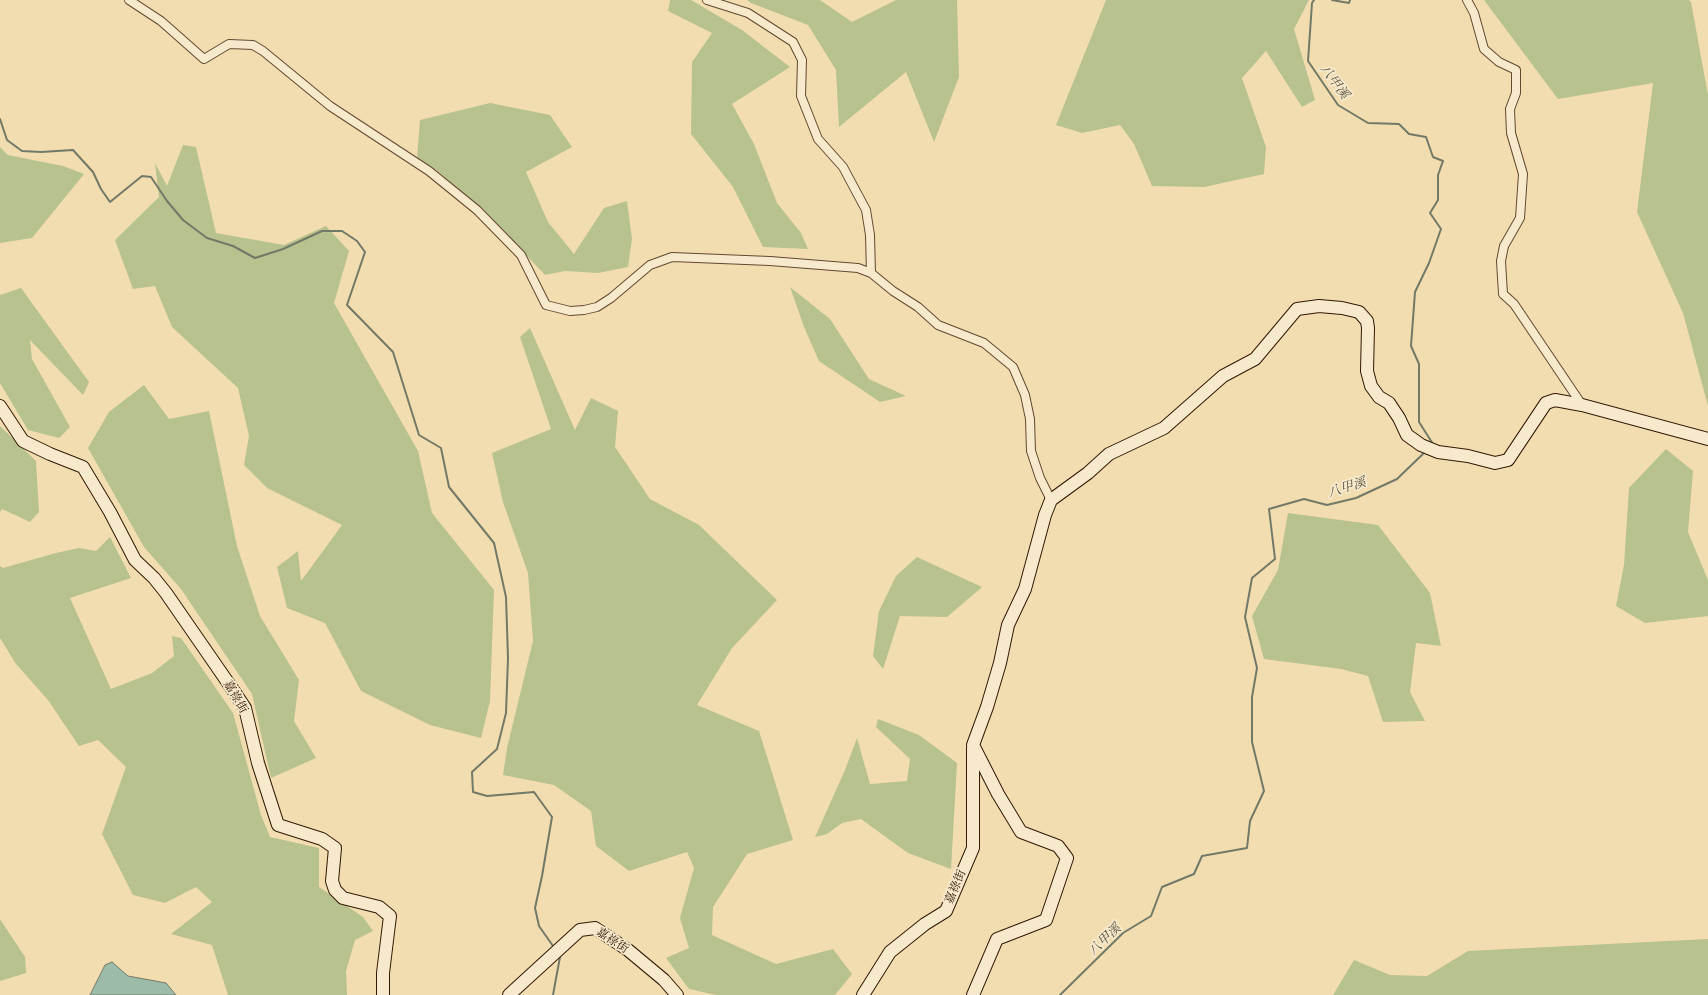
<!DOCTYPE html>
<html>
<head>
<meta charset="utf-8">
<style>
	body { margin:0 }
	canvas { display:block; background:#f2ddb0 }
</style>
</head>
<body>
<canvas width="1708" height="995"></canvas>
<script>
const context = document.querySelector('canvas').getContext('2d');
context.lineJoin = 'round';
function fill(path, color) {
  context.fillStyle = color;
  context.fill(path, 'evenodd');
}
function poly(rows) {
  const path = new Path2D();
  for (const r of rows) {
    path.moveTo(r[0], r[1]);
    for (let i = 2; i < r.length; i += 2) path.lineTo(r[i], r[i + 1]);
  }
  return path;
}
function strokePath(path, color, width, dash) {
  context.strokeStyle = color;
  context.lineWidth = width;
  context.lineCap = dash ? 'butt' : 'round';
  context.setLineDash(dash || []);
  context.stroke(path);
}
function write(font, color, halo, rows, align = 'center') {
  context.font = font + ' "Gentium Book Plus","Noto Serif TC",serif';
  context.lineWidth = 3.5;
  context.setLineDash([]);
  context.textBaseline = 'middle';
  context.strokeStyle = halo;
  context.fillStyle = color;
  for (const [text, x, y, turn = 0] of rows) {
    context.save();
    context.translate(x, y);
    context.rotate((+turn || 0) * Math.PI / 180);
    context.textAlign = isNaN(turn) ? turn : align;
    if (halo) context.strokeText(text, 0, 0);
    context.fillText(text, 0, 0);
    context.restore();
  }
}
fill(poly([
	[670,0,691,0,742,30,790,67,732,104,754,144,777,203,801,233,808,249,763,247,733,187,691,134,692,62,712,33,668,11],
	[747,0,820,0,852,22,896,0,957,0,959,77,934,142,906,72,839,127,836,70,808,25,751,3],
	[1106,0,1309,0,1294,29,1315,100,1302,107,1266,51,1242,78,1266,147,1264,174,1204,187,1152,186,1134,144,1120,125,1082,133,1056,125],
	[1484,0,1689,0,1691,2,1708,95,1708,406,1683,313,1637,212,1653,83,1558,99],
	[490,103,550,115,572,147,526,172,548,222,574,254,604,208,627,201,632,239,628,267,598,273,565,271,545,275,499,226,438,171,417,158,420,120],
	[183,145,196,147,216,233,284,245,326,226,349,251,334,303,418,451,432,513,494,590,490,701,481,738,430,725,361,691,325,623,287,608,277,567,298,551,301,581,342,525,267,488,244,465,249,436,238,388,172,327,155,286,133,289,115,240,159,197,155,163,167,186],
	[0,147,8,155,63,166,84,174,32,238,0,243],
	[790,287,830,319,869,379,906,396,880,402,819,361,804,327],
	[21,288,89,382,83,395,30,340,32,359,70,427,59,438,28,430,0,383,0,295],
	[530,328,575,430,591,398,618,411,615,447,650,499,699,525,777,600,732,648,697,705,759,731,793,840,747,854,713,907,712,935,776,964,833,949,852,974,835,995,716,995,689,989,666,958,689,948,680,918,694,868,687,852,629,871,596,846,591,811,554,785,503,775,507,748,533,641,528,573,503,502,492,453,551,429,520,337],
	[144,385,169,419,209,411,237,546,260,616,299,680,294,721,316,758,271,778,252,694,181,589,144,547,88,448,109,412],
	[0,426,36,461,39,512,30,522,2,509,0,512],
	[1666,449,1693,471,1688,532,1708,580,1708,616,1645,623,1616,606,1624,565,1629,488],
	[1288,513,1378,525,1430,593,1441,646,1416,643,1410,692,1425,721,1383,722,1368,676,1341,669,1264,659,1252,616,1278,570],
	[110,537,131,578,70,598,111,689,152,673,174,656,172,636,181,638,233,713,261,815,270,837,319,848,319,887,363,917,373,931,355,940,346,971,347,995,228,995,212,945,171,934,212,902,196,887,165,903,133,895,102,834,126,767,98,740,79,746,48,700,16,664,0,638,0,566,3,568,56,553,79,548,96,551],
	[917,557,982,587,947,617,900,616,883,669,873,656,879,611,896,576],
	[878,719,919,735,957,763,951,869,908,853,861,819,842,823,827,834,815,837,845,770,857,738,870,784,907,781,910,759,876,727],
	[0,919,25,957,26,973,0,981],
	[1708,939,1708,995,1333,995,1354,960,1390,975,1427,976,1468,951]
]), '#b7c28e');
const water = poly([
	[112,962,128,976,166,983,176,995,90,995,105,965,112,962]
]);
fill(water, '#9cbca9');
strokePath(water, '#727a67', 1);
strokePath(poly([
	[1314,0,1312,3,1308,61,1338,105,1368,123,1399,124,1409,134,1426,137,1433,157,1443,161,1438,175,1438,200,1430,213,1441,229,1429,263,1415,292,1411,346,1419,364,1419,422,1433,444],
	[1332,0,1349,3,1350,0],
	[0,119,7,140,22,151,41,152,73,150,93,172,101,189,110,202,142,176,151,177,167,201,183,220,207,238,233,246,255,258,283,249,322,231,342,231,357,241,365,252,347,305,393,352,419,435,441,448,449,487,494,543,506,597,508,658,506,713,497,749,472,772,473,792,487,796,534,792,552,817,542,876,535,908,539,926,553,946],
	[553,995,560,957],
	[1060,995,1123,933,1151,916,1162,887,1194,874,1202,856,1247,848,1250,821,1264,791,1252,742,1252,697,1257,668,1245,617,1252,578,1275,559,1269,509,1304,499,1327,505,1356,498,1397,479,1426,451]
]), '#727a67', 2);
const street = poly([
	[129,0,161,21,204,59,229,44,253,45,263,51,330,106,429,171,477,210,521,255,546,305,570,311,584,310,597,307,611,298,650,265,672,257,770,261,858,268,871,273,893,291,918,307,938,325,984,343,1013,367,1025,395,1030,419,1031,451,1040,478,1051,500],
	[707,0,748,13,793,42,802,60,801,96,818,139,843,167,866,210,870,235,871,273],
	[1467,0,1474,13,1484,49,1499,62,1516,70,1516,93,1510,109,1511,133,1523,174,1520,218,1504,246,1501,261,1503,294,1514,304,1582,405]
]);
const secondary = poly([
	[0,406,23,441,50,454,83,467,110,512,135,560,154,578,166,593,231,687,245,708,258,763,278,825,322,839,335,848,332,881,335,890,343,898,379,907,390,916,383,973,383,995],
	[509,995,580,930,595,928,628,950,664,980,677,995],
	[863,995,890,952,925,924,946,911,973,848,973,748],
	[973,995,997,939,1046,920,1067,858,1058,846,1021,832,998,794,973,745,987,707,1000,663,1008,625,1025,589,1045,515,1051,500,1088,473,1109,454,1164,428,1223,376,1255,359,1297,309,1319,306,1342,308,1359,312,1367,321,1368,328,1367,371,1371,386,1379,397,1389,403,1399,418,1407,435,1421,445,1438,452,1468,456,1495,463,1508,460,1546,403,1555,400,1582,405,1708,439]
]);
strokePath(street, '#624930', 10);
strokePath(secondary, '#321805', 14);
strokePath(street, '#f7e9cc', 8);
strokePath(secondary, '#f7e9cc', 12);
write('12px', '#321805', '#f7e9cc', [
	["嘉祿街",235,697,60],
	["嘉祿街",956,887,-67],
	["嘉祿街",612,941,33]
]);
write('italic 13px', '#57513e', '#f7e9cc', [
	["八甲溪",1334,82,53],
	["八甲溪",1347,488,-17],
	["八甲溪",1105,940,-43]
]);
</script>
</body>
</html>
